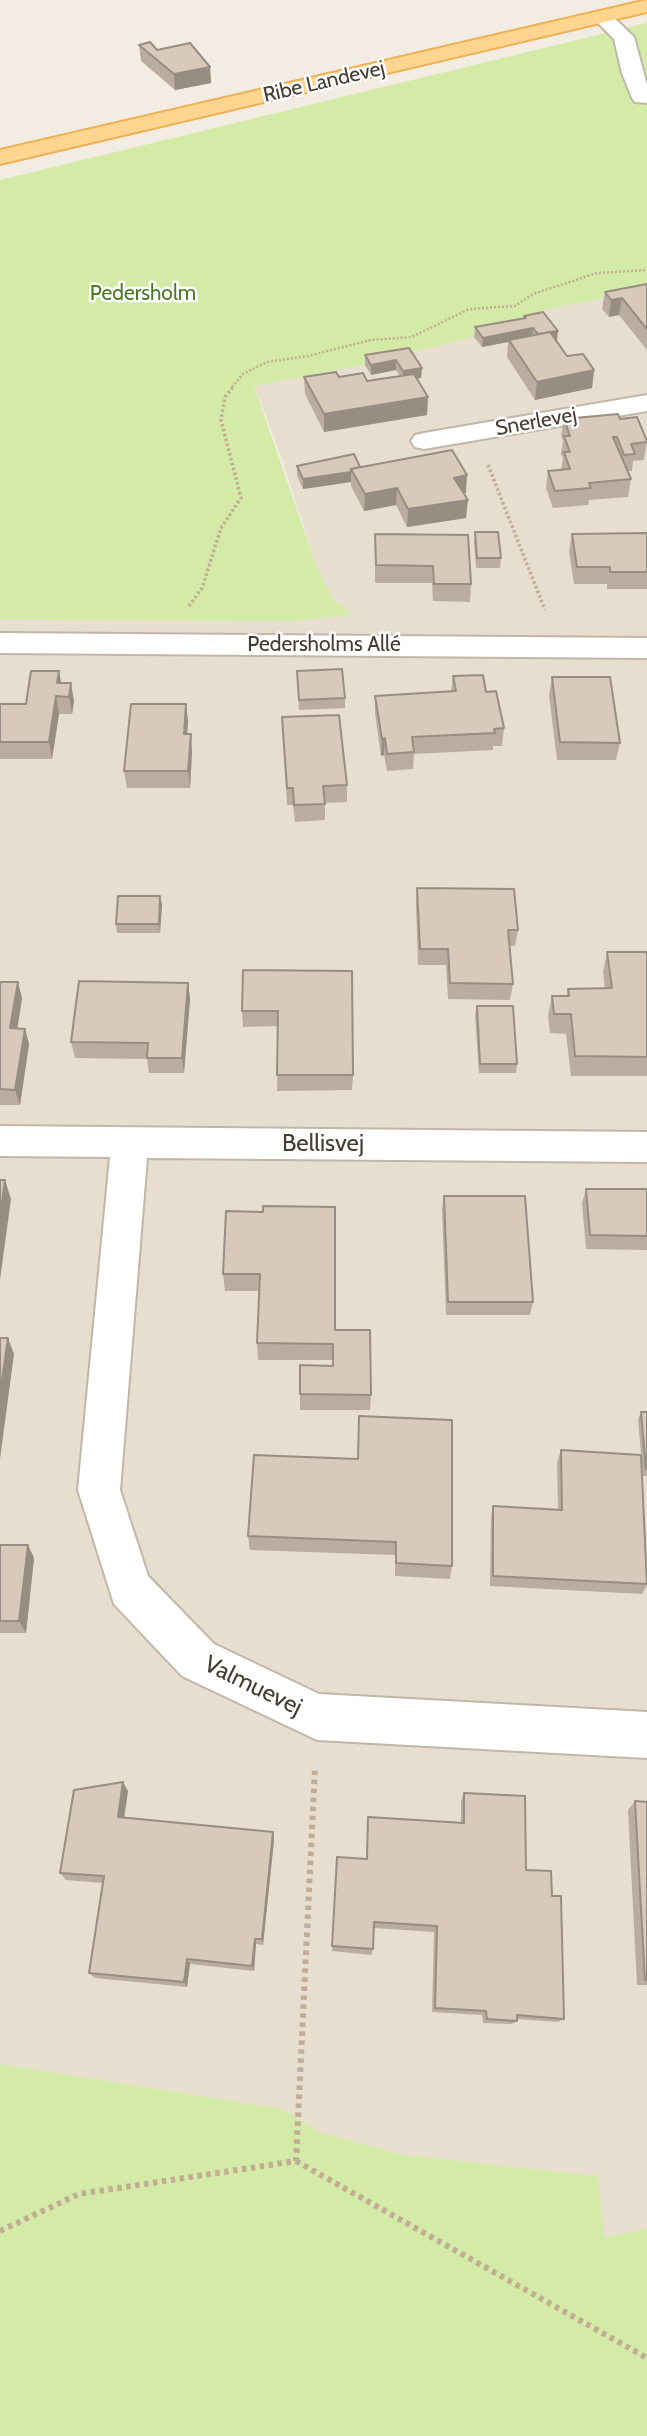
<!DOCTYPE html>
<html>
<head>
<meta charset="utf-8">
<style>
	body { margin:0 }
	canvas { display:block; background:#f3ece2 }
</style>
</head>
<body>
<canvas width="647" height="2436"></canvas>
<script>
const context = document.querySelector('canvas').getContext('2d');
context.lineJoin = 'round';
function fill(path, color) {
  context.fillStyle = color;
  context.fill(path, 'evenodd');
}
function poly(rows) {
  const path = new Path2D();
  for (const r of rows) {
    path.moveTo(r[0], r[1]);
    for (let i = 2; i < r.length; i += 2) path.lineTo(r[i], r[i + 1]);
  }
  return path;
}
function strokePath(path, color, width, dash) {
  context.strokeStyle = color;
  context.lineWidth = width;
  context.lineCap = dash ? 'butt' : 'round';
  context.setLineDash(dash || []);
  context.stroke(path);
}
function write(font, color, halo, rows, align = 'center') {
  context.font = font + ' Cabin,sans-serif';
  context.lineWidth = 5;
  context.setLineDash([]);
  context.textBaseline = 'middle';
  context.strokeStyle = halo;
  context.fillStyle = color;
  for (const [text, x, y, turn = 0] of rows) {
    context.save();
    context.translate(x, y);
    context.rotate((+turn || 0) * Math.PI / 180);
    context.textAlign = isNaN(turn) ? turn : align;
    if (halo) context.strokeText(text, 0, 0);
    context.fillText(text, 0, 0);
    context.restore();
  }
}
fill(poly([
	[647,289,647,2229,604,2237,597,2176,403,2155,319,2132,283,2109,0,2064,0,620,291,621,352,615,333,599,316,565,281,456,254,385,362,365,469,338,544,310]
]), '#e7ded0');
fill(poly([
	[647,23,647,289,544,310,469,338,362,365,254,386,316,565,333,599,353,615,291,621,0,620,0,180],
	[0,2064,283,2109,319,2132,403,2155,598,2176,604,2237,647,2229,647,2436,0,2436]
]), '#d3eba7');
const minor = poly([
	[602,11,609,13,634,37,647,85,647,103,635,102,632,98,622,73,614,39,592,17,602,11],
	[647,395,647,411,424,449,415,447,411,441,415,435,424,433,647,395],
	[0,633,647,638,647,658,0,653,0,633],
	[0,1126,647,1132,647,1162,147,1158,120,1490,148,1576,214,1644,319,1694,647,1712,647,1758,317,1740,182,1676,114,1604,78,1490,110,1157,0,1156,0,1126]
]);
const major = poly([
	[647,0,647,12,0,164,0,150,647,0]
]);
strokePath(minor, '#c2b6a7', 4);
strokePath(major, '#edb156', 4);
strokePath(poly([
	[232,387,243,374,267,362,308,356,371,340,412,337,469,309,515,306,533,294,597,273,647,270]
]), '#c2ad94', 2.5, [2, 2]);
strokePath(poly([
	[488,465,545,610],
	[189,606,202,588,221,528,241,498,221,420,225,397,234,386]
]), '#c2ad94', 3.5, [2.5, 2.5]);
strokePath(poly([
	[296,2161,647,2358],
	[0,2231,79,2194,296,2161,315,1767]
]), '#c2ad94', 6, [4.5, 4.5]);
fill(minor, '#fff');
fill(major, '#ffd58f');
fill(poly([
	[139,45,210,67,211,83,175,90,141,61],
	[647,284,647,350,619,315,609,317,602,309,605,292],
	[524,316,557,340,567,356,594,370,592,388,535,400,507,357,508,342,482,347,474,337,475,327,524,318],
	[409,348,422,368,421,378,417,379,428,397,427,415,324,432,305,394,304,377,339,377,367,381,400,376,396,370,371,375,365,365,365,355],
	[564,419,620,419,647,441,644,460,633,461,632,471,628,471,631,479,628,497,589,500,588,505,553,508,546,488,548,471,561,470,563,458,561,454,563,441,561,436],
	[297,466,360,467,466,493,464,493,466,518,407,527,396,505,364,511,351,486,351,482,303,489,297,476],
	[475,532,501,558,500,568,476,568,474,542],
	[647,533,647,589,607,589,607,584,574,584,569,551,572,534],
	[375,534,471,584,470,602,433,601,432,583,375,583],
	[59,671,61,683,74,701,72,714,59,714,52,759,0,759,0,704,26,704],
	[297,671,345,698,345,708,299,710],
	[453,676,486,692,504,728,502,746,493,746,493,750,414,754,413,769,387,771,384,755,381,756,375,713,375,696,451,692],
	[552,677,620,743,616,760,557,760,549,695],
	[186,704,188,721,187,734,192,751,190,788,127,788,124,771],
	[282,717,347,785,347,802,325,803,325,820,295,822,293,805,287,805],
	[417,888,518,930,515,946,510,946,513,984,510,1000,448,999,446,965,418,965,416,905],
	[160,896,162,905,160,933,117,933,116,924],
	[607,952,647,952,647,1076,571,1076,566,1034,550,1033,548,1016,552,996,567,996,568,989,605,989,603,972],
	[243,970,353,1075,352,1090,277,1091,278,1026,243,1027,242,1011],
	[0,982,22,998,17,1028,25,1029,29,1044,20,1105,0,1105],
	[188,983,190,999,184,1073,149,1073,147,1059,75,1058,71,1042],
	[477,1006,517,1064,516,1073,479,1073,475,1015],
	[586,1189,647,1189,647,1250,586,1249,582,1203],
	[444,1196,533,1302,530,1315,446,1315,442,1210],
	[226,1211,335,1330,371,1395,370,1410,300,1410,300,1394,333,1366,333,1360,258,1360,257,1343,259,1291,225,1291,223,1274],
	[641,1412,647,1412,647,1476,643,1476,638,1419],
	[561,1450,647,1573,647,1585,642,1594,490,1586,491,1517,493,1506,558,1510,557,1462],
	[254,1455,452,1566,450,1579,395,1576,395,1555,250,1550,248,1536],
	[0,1545,28,1545,34,1558,26,1633,0,1633],
	[128,1791,124,1817,274,1840,263,1945,256,1944,254,1971,190,1964,187,1987,95,1978,89,1973,103,1883,66,1880,60,1873],
	[464,1793,526,1870,552,1896,564,2019,558,2022,517,2019,517,2021,512,2024,483,2023,482,2015,432,2012,434,1932,374,1928,372,1955,332,1951,337,1857,366,1859,368,1817,461,1823,461,1801],
	[635,1801,647,1802,647,1985,637,1985,628,1810]
]), '#baada0');
fill(poly([
	[210,67,211,83,175,90,174,74],
	[622,298,619,315,609,317,611,300],
	[533,328,532,338,509,340,508,342,482,347,483,338],
	[558,331,557,340,537,344,538,334],
	[396,360,396,370,371,375,371,365],
	[422,368,421,378,403,381,403,371],
	[594,370,592,388,535,400,537,382],
	[428,397,427,415,324,432,324,414],
	[351,472,351,482,303,489,303,479],
	[467,475,466,493,453,495,454,478],
	[397,488,396,505,364,511,365,494],
	[468,500,466,518,407,527,408,509],
	[59,671,62,688,57,683],
	[71,683,74,701,72,714,69,697],
	[56,696,59,714,52,759,49,742],
	[186,704,188,721,186,751,184,734],
	[191,734,192,751,190,788,188,771],
	[385,738,384,755,381,756,382,739],
	[160,896,162,905,160,933,159,924],
	[18,982,22,998,15,1044,10,1028],
	[188,983,190,999,184,1073,182,1058],
	[25,1029,29,1044,20,1105,15,1090],
	[5,1180,11,1199,0,1280,0,1218],
	[8,1338,14,1354,0,1459,0,1394],
	[28,1545,34,1558,26,1633,19,1621],
	[123,1782,128,1791,123,1825,118,1817],
	[273,1832,274,1840,263,1945,262,1939],
	[255,1939,256,1944,254,1971,252,1966],
	[187,1959,190,1964,187,1987,184,1982]
]), '#978d82');
const building = poly([
	[150,42,157,50,190,43,210,67,174,74,139,45,150,42],
	[647,284,647,329,622,298,611,300,605,292,647,284],
	[543,312,558,331,538,334,533,328,483,338,475,327,526,318,524,316,543,312],
	[550,332,567,356,583,354,594,370,537,382,509,340,550,332],
	[409,348,422,368,403,371,396,360,371,365,365,355,409,348],
	[336,372,339,377,363,373,367,381,414,374,428,397,324,414,304,377,336,372],
	[618,414,620,419,637,417,647,441,647,442,631,444,635,454,624,455,617,437,613,437,631,479,589,483,591,488,555,491,548,471,570,469,564,452,570,452,564,436,570,436,564,419,618,414],
	[452,450,467,475,454,478,468,500,408,509,397,488,365,494,351,469,452,450],
	[354,454,360,467,351,469,351,472,303,479,297,466,354,454],
	[475,532,498,532,501,558,477,558,475,532],
	[647,533,647,572,610,572,610,567,577,567,572,534,647,533],
	[375,534,468,535,471,584,434,584,433,566,376,565,375,534],
	[342,669,345,698,299,700,297,671,342,669],
	[31,671,59,671,57,683,71,683,69,697,56,696,49,742,0,742,0,704,26,704,31,671],
	[483,675,486,692,496,691,504,728,494,729,495,733,412,737,414,752,387,754,385,738,382,739,375,696,456,691,453,676,483,675],
	[552,677,610,677,620,743,560,742,552,677],
	[131,704,186,704,184,734,191,734,188,771,124,771,131,704],
	[339,715,347,785,323,786,325,804,294,805,293,788,287,788,282,717,339,715],
	[417,888,514,889,518,930,508,930,513,984,450,983,448,949,420,949,417,888],
	[118,896,160,896,159,924,116,924,118,896],
	[607,952,647,952,647,1057,575,1056,571,1014,554,1014,552,996,569,996,568,989,612,988,607,952],
	[243,970,352,971,353,1075,277,1075,278,1011,242,1011,243,970],
	[79,981,188,983,182,1058,147,1058,148,1043,71,1042,79,981],
	[0,982,18,982,10,1028,25,1029,15,1090,0,1089,0,982],
	[477,1006,513,1006,517,1064,480,1064,477,1006],
	[0,1180,5,1180,0,1218,0,1180],
	[586,1189,647,1189,647,1236,590,1235,586,1189],
	[444,1196,525,1196,533,1302,448,1302,444,1196],
	[263,1206,335,1207,335,1330,370,1330,371,1395,300,1394,300,1365,333,1366,333,1344,257,1343,260,1274,223,1274,226,1211,263,1212,263,1206],
	[0,1338,8,1338,0,1394,0,1338],
	[641,1412,647,1412,647,1469,646,1469,641,1412],
	[359,1416,452,1420,452,1566,396,1563,396,1542,248,1536,254,1455,358,1459,359,1416],
	[561,1450,641,1455,647,1584,493,1576,493,1506,562,1510,561,1450],
	[0,1545,28,1545,19,1621,0,1621,0,1545],
	[123,1782,118,1817,273,1832,262,1939,255,1939,252,1966,187,1959,184,1982,89,1973,104,1876,60,1873,74,1790,123,1782],
	[464,1793,525,1796,526,1870,551,1871,552,1896,561,1896,564,2019,517,2015,517,2021,487,2019,486,2011,435,2008,437,1926,374,1922,373,1949,332,1946,337,1857,367,1859,368,1817,464,1823,464,1793],
	[635,1801,647,1802,647,1980,645,1980,635,1801]
]);
fill(building, '#d8c9ba');
strokePath(building, '#978d82', 2);
write('21px', '#453c32', '#fff', [
	["Ribe Landevej",324,82,-13],
	["Snerlevej",536,422,-10],
	["Pedersholms Allé",324,645]
]);
write('21px', '#4b7a22', '#fff', [
	["Pedersholm",143,294]
]);
write('24px', '#453c32', '#fff', [
	["Bellisvej",323,1144],
	["Valmuevej",253,1686,26]
]);
</script>
</body>
</html>
